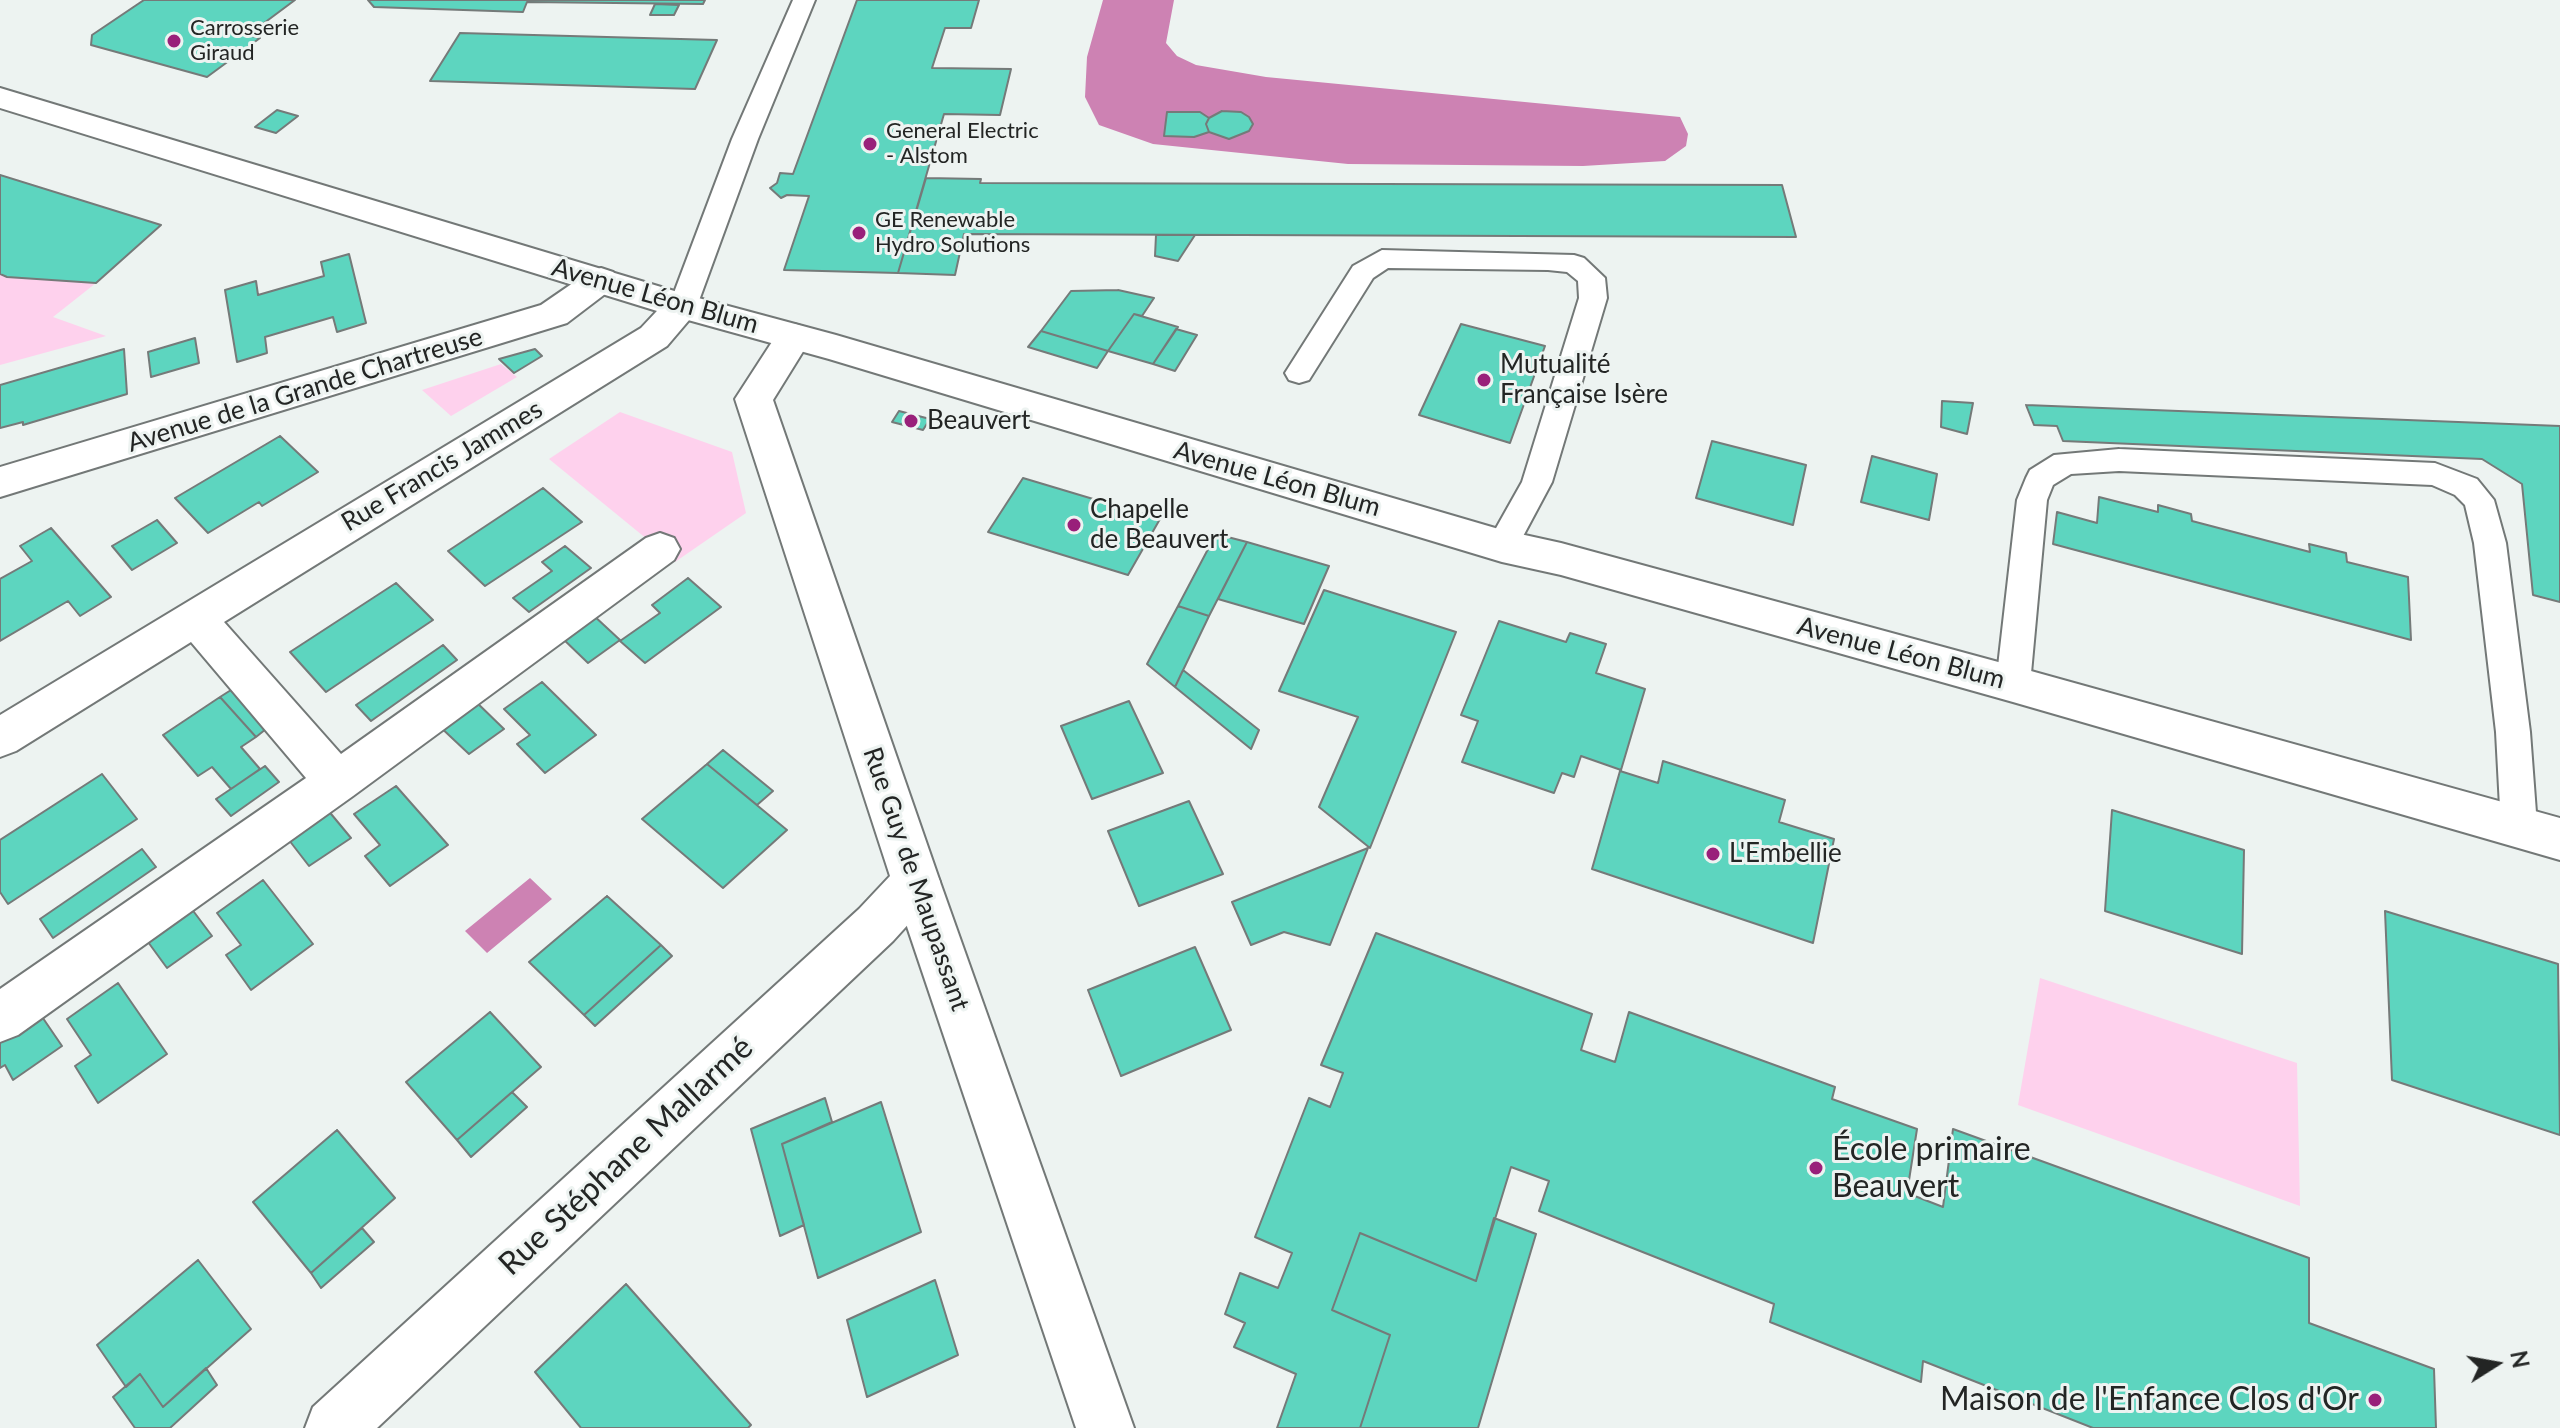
<!DOCTYPE html>
<html>
<head>
<meta charset="utf-8">
<style>
	body { margin:0 }
	#map { position:relative; width:2560px; height:1428px; overflow:hidden; background:#edf3f1; font-family:Lato,sans-serif }
	canvas { display:block }
	.north { position:absolute; left:2456px; top:1324px; width:80px; height:80px; -webkit-text-stroke:6px #edf3f1; paint-order:stroke; rotate:79deg; font-size:22px; font-weight:700; line-height:32px; text-align:center; color:#232524 }
	.north::after { content:''; display:block; margin:auto; width:28px; height:36px; background:#232524; clip-path:polygon(50% 0,100% 100%,50% 72%,0 100%) }
</style>
</head>
<body>
<div id="map">
<canvas width="2560" height="1428"></canvas>
<div class="north">N</div>
</div>
<script>
const context = document.querySelector('canvas').getContext('2d');
context.lineJoin = 'round';
function fill(path, color) {
  context.fillStyle = color;
  context.fill(path, 'evenodd');
}
function poly(rows) {
  const path = new Path2D();
  for (const r of rows) {
    path.moveTo(r[0], r[1]);
    for (let i = 2; i < r.length; i += 2) path.lineTo(r[i], r[i + 1]);
  }
  return path;
}
function strokePath(path, color, width, dash) {
  context.strokeStyle = color;
  context.lineWidth = width;
  context.lineCap = dash ? 'butt' : 'round';
  context.setLineDash(dash || []);
  context.stroke(path);
}
function write(font, color, halo, rows, align = 'center') {
  context.font = font + ' Lato,sans-serif';
  context.lineWidth = 6;
  context.setLineDash([]);
  context.textBaseline = 'middle';
  context.strokeStyle = halo;
  context.fillStyle = color;
  for (const [text, x, y, turn = 0] of rows) {
    context.save();
    context.translate(x, y);
    context.rotate((+turn || 0) * Math.PI / 180);
    context.textAlign = isNaN(turn) ? turn : align;
    if (halo) context.strokeText(text, 0, 0);
    context.fillText(text, 0, 0);
    context.restore();
  }
}
fill(poly([
	[0,274,7,277,96,283,53,317,106,336,0,365],
	[501,364,517,377,451,416,422,390],
	[620,412,732,452,746,513,675,562,549,459],
	[2040,978,2297,1063,2300,1206,2018,1105]
]), '#fed1ed');
fill(poly([
	[1103,0,1174,0,1166,43,1177,56,1196,65,1266,77,1680,117,1688,134,1686,146,1665,161,1583,166,1348,164,1153,144,1099,125,1085,97,1087,57],
	[530,878,552,899,487,953,465,931]
]), '#cd82b3');
const building = poly([
	[144,0,295,0,248,35,260,38,207,77,91,45,92,35,144,0],
	[368,0,705,0,703,4,527,2,523,12,374,7,368,0],
	[857,0,979,0,971,28,945,28,932,68,1011,69,1000,115,944,114,898,273,784,270,809,196,787,195,781,198,770,188,777,183,780,173,793,174,857,0],
	[655,4,679,5,674,15,650,15,655,4],
	[460,33,717,40,695,89,430,81,460,33],
	[277,110,298,116,276,133,255,127,277,110],
	[1222,111,1241,112,1249,117,1253,124,1249,131,1229,139,1209,132,1206,124,1209,118,1222,111],
	[1167,112,1200,112,1209,118,1206,124,1209,132,1194,137,1164,136,1167,112],
	[0,175,161,225,96,283,7,277,0,274,0,175],
	[926,178,981,179,980,183,1782,185,1796,237,964,234,955,275,898,273,926,178],
	[1156,235,1195,235,1178,261,1155,256,1156,235],
	[349,254,366,323,337,332,333,317,265,337,267,353,237,362,225,290,256,281,258,295,324,276,321,262,349,254],
	[1118,290,1154,298,1142,316,1134,314,1108,351,1041,331,1071,291,1118,290],
	[1134,314,1178,327,1153,364,1108,351,1134,314],
	[1461,324,1545,346,1510,443,1419,415,1461,324],
	[1176,329,1197,335,1175,371,1153,364,1176,329],
	[1041,331,1108,351,1097,368,1028,347,1041,331],
	[195,338,199,363,151,377,148,352,195,338],
	[124,349,127,394,23,425,23,422,0,428,0,385,124,349],
	[535,349,542,356,514,373,499,359,535,349],
	[1942,401,1973,403,1967,434,1941,427,1942,401],
	[2026,405,2560,426,2560,602,2533,595,2522,484,2482,459,2063,441,2057,426,2034,425,2026,405],
	[899,411,930,419,923,430,892,422,899,411],
	[280,436,318,472,262,506,259,502,208,533,175,498,280,436],
	[1712,441,1806,465,1793,525,1696,498,1712,441],
	[1872,456,1937,474,1929,520,1861,502,1872,456],
	[1023,478,1160,519,1128,575,988,532,1023,478],
	[543,488,582,522,485,586,448,551,543,488],
	[2099,497,2158,512,2158,505,2191,514,2192,521,2310,552,2309,544,2346,553,2347,562,2408,577,2411,640,2053,544,2057,512,2097,523,2099,497],
	[157,520,177,543,132,570,112,546,157,520],
	[51,528,111,597,80,616,68,601,0,641,0,579,32,561,20,546,51,528],
	[1216,534,1247,542,1209,616,1178,606,1216,534],
	[1247,542,1329,566,1304,624,1218,599,1247,542],
	[565,546,591,568,529,612,513,598,552,571,542,562,565,546],
	[688,578,721,607,645,663,620,641,660,613,652,605,688,578],
	[396,583,433,620,326,692,290,652,396,583],
	[1324,590,1456,632,1370,848,1319,807,1358,717,1279,691,1324,590],
	[1178,606,1209,616,1175,687,1147,664,1178,606],
	[592,614,620,640,588,663,560,636,592,614],
	[1499,621,1566,642,1570,633,1606,644,1596,673,1645,689,1621,770,1581,756,1574,777,1562,773,1554,793,1462,762,1478,721,1461,715,1499,621],
	[443,645,457,660,371,721,356,705,443,645],
	[1183,670,1259,730,1251,749,1175,687,1183,670],
	[542,682,596,735,545,773,517,744,530,735,504,709,542,682],
	[231,690,266,729,256,737,220,697,231,690],
	[220,697,256,737,241,747,260,769,231,789,212,767,198,776,163,735,220,697],
	[471,697,504,729,469,754,436,723,471,697],
	[1129,701,1163,773,1092,799,1061,726,1129,701],
	[723,750,773,791,757,805,707,764,723,750],
	[1663,761,1785,800,1779,822,1834,839,1813,943,1592,869,1620,771,1658,783,1663,761],
	[707,764,787,830,723,888,642,819,707,764],
	[265,766,279,782,231,816,216,799,265,766],
	[102,774,137,819,8,904,0,892,0,840,102,774],
	[396,786,448,845,390,886,365,856,380,845,354,814,396,786],
	[1189,801,1223,874,1139,906,1108,831,1189,801],
	[322,803,351,838,309,866,282,831,322,803],
	[2112,810,2244,850,2242,954,2105,911,2112,810],
	[1368,848,1330,945,1284,932,1251,945,1232,902,1368,848],
	[142,849,156,867,53,938,40,919,142,849],
	[263,880,313,944,251,990,226,955,241,945,217,913,263,880],
	[607,896,661,945,584,1015,529,962,607,896],
	[185,900,212,936,167,968,140,931,185,900],
	[2385,911,2558,964,2560,1135,2392,1080,2385,911],
	[1376,933,1592,1014,1581,1050,1615,1062,1629,1012,1835,1087,1832,1099,1917,1129,1907,1193,1943,1207,1953,1129,2309,1258,2309,1323,2434,1369,2436,1428,2093,1428,1923,1361,1921,1382,1770,1322,1774,1304,1539,1211,1549,1181,1511,1167,1476,1281,1360,1233,1332,1310,1390,1335,1360,1428,1277,1428,1296,1374,1234,1347,1245,1323,1225,1314,1240,1273,1278,1288,1292,1253,1255,1237,1309,1098,1330,1107,1343,1073,1321,1065,1376,933],
	[661,945,672,956,595,1026,584,1015,661,945],
	[1195,947,1231,1030,1121,1076,1088,990,1195,947],
	[118,983,167,1054,98,1103,75,1066,91,1055,67,1019,118,983],
	[34,1005,62,1046,13,1080,5,1065,0,1068,0,1028,34,1005],
	[490,1012,541,1067,457,1140,406,1082,490,1012],
	[512,1092,527,1107,471,1157,457,1140,512,1092],
	[825,1098,832,1122,782,1144,804,1225,780,1236,751,1129,825,1098],
	[881,1102,921,1232,818,1278,782,1144,881,1102],
	[337,1130,395,1198,311,1273,253,1202,337,1130],
	[1494,1218,1536,1234,1478,1428,1360,1428,1390,1335,1332,1310,1360,1233,1476,1281,1494,1218],
	[362,1228,374,1242,321,1288,311,1273,362,1228],
	[198,1260,251,1329,163,1407,140,1374,126,1387,97,1345,198,1260],
	[935,1280,958,1355,867,1397,847,1320,935,1280],
	[626,1284,751,1425,748,1428,581,1428,535,1372,626,1284],
	[206,1368,217,1385,170,1428,135,1428,113,1397,140,1374,163,1407,206,1368]
]);
fill(building, '#5dd5bf');
strokePath(building, '#757a79', 2);
const service = poly([
	[793,0,815,0,758,139,697,306,693,313,683,315,673,313,669,306,732,139,793,0],
	[1382,250,1574,255,1584,258,1605,278,1607,298,1552,482,1513,555,1502,558,1491,555,1486,546,1522,482,1579,298,1578,281,1567,272,1548,270,1388,268,1373,278,1309,380,1299,383,1289,380,1285,373,1353,266,1382,250],
	[2119,449,2435,463,2477,479,2494,500,2506,543,2530,732,2537,826,2532,837,2519,842,2506,837,2501,826,2496,732,2474,543,2465,505,2455,495,2432,485,2119,471,2071,474,2053,485,2047,500,2030,684,2025,694,2013,698,2001,694,1996,684,2017,500,2026,478,2030,470,2054,455,2119,449]
]);
const pedestrian = poly([
	[916,861,933,867,940,882,1134,1428,1076,1428,892,882,899,867,916,861]
]);
const minor = poly([
	[601,268,613,272,619,280,613,288,567,323,0,497,0,467,541,305,589,272,601,268],
	[683,294,696,297,701,306,667,346,224,622,341,754,646,538,660,533,674,538,680,549,674,560,353,796,18,1035,0,1042,0,989,306,778,191,642,16,751,0,757,0,715,641,328,670,297,683,294],
	[794,324,807,328,812,337,773,400,940,882,933,897,893,941,377,1428,305,1428,313,1407,859,909,890,876,735,399,781,328,794,324]
]);
const tertiary = poly([
	[0,88,691,296,836,335,1502,530,1561,543,2013,666,2560,818,2560,860,2013,702,1561,575,1502,562,829,359,670,315,0,108,0,88]
]);
strokePath(service, '#737877', 4);
strokePath(pedestrian, '#737877', 4);
strokePath(minor, '#737877', 4);
strokePath(tertiary, '#737877', 4);
fill(service, '#fff');
fill(pedestrian, '#fff');
fill(minor, '#fff');
fill(tertiary, '#fff');
for (const [x, y, r, color] of [
	[174,41,8,"#99207a"],
	[870,144,8,"#99207a"],
	[859,233,8,"#99207a"],
	[1484,380,8,"#99207a"],
	[911,421,8,"#99207a"],
	[1074,525,8,"#99207a"],
	[1713,854,8,"#99207a"],
	[1816,1168,8,"#99207a"],
	[2375,1400,8,"#99207a"]
]) {
  const dot = new Path2D();
  dot.arc(x, y, r, 0, 2 * Math.PI);
  context.fillStyle = color;
  context.fill(dot);
  strokePath(dot, '#edf3f1', 3);
}
write('22px', '#232524', '#edf3f1', [
	["Carrosserie",190,28],
	["Giraud",190,53],
	["General Electric",886,131],
	["- Alstom",886,156],
	["GE Renewable",875,220],
	["Hydro Solutions",875,245]
], 'left');
write('26px', '#232524', '#edf3f1', [
	["Avenue Léon Blum",655,296,16],
	["Avenue de la Grande Chartreuse",305,390,-17],
	["Rue Francis Jammes",442,466,-31],
	["Avenue Léon Blum",1277,479,16],
	["Avenue Léon Blum",1901,653,15],
	["Rue Guy de Maupassant",916,879,71]
]);
write('26px', '#232524', '#edf3f1', [
	["Mutualité",1500,365],
	["Française Isère",1500,395],
	["Beauvert",927,421],
	["Chapelle",1090,510],
	["de Beauvert",1090,540],
	["L'Embellie",1729,854]
], 'left');
write('32px', '#232524', '#edf3f1', [
	["École primaire",1832,1150],
	["Beauvert",1832,1187],
	["Maison de l'Enfance Clos d'Or",2359,1400,"right"]
], 'left');
write('32px', '#232524', '#edf3f1', [
	["Rue Stéphane Mallarmé",626,1156,-43]
]);
</script>
</body>
</html>
